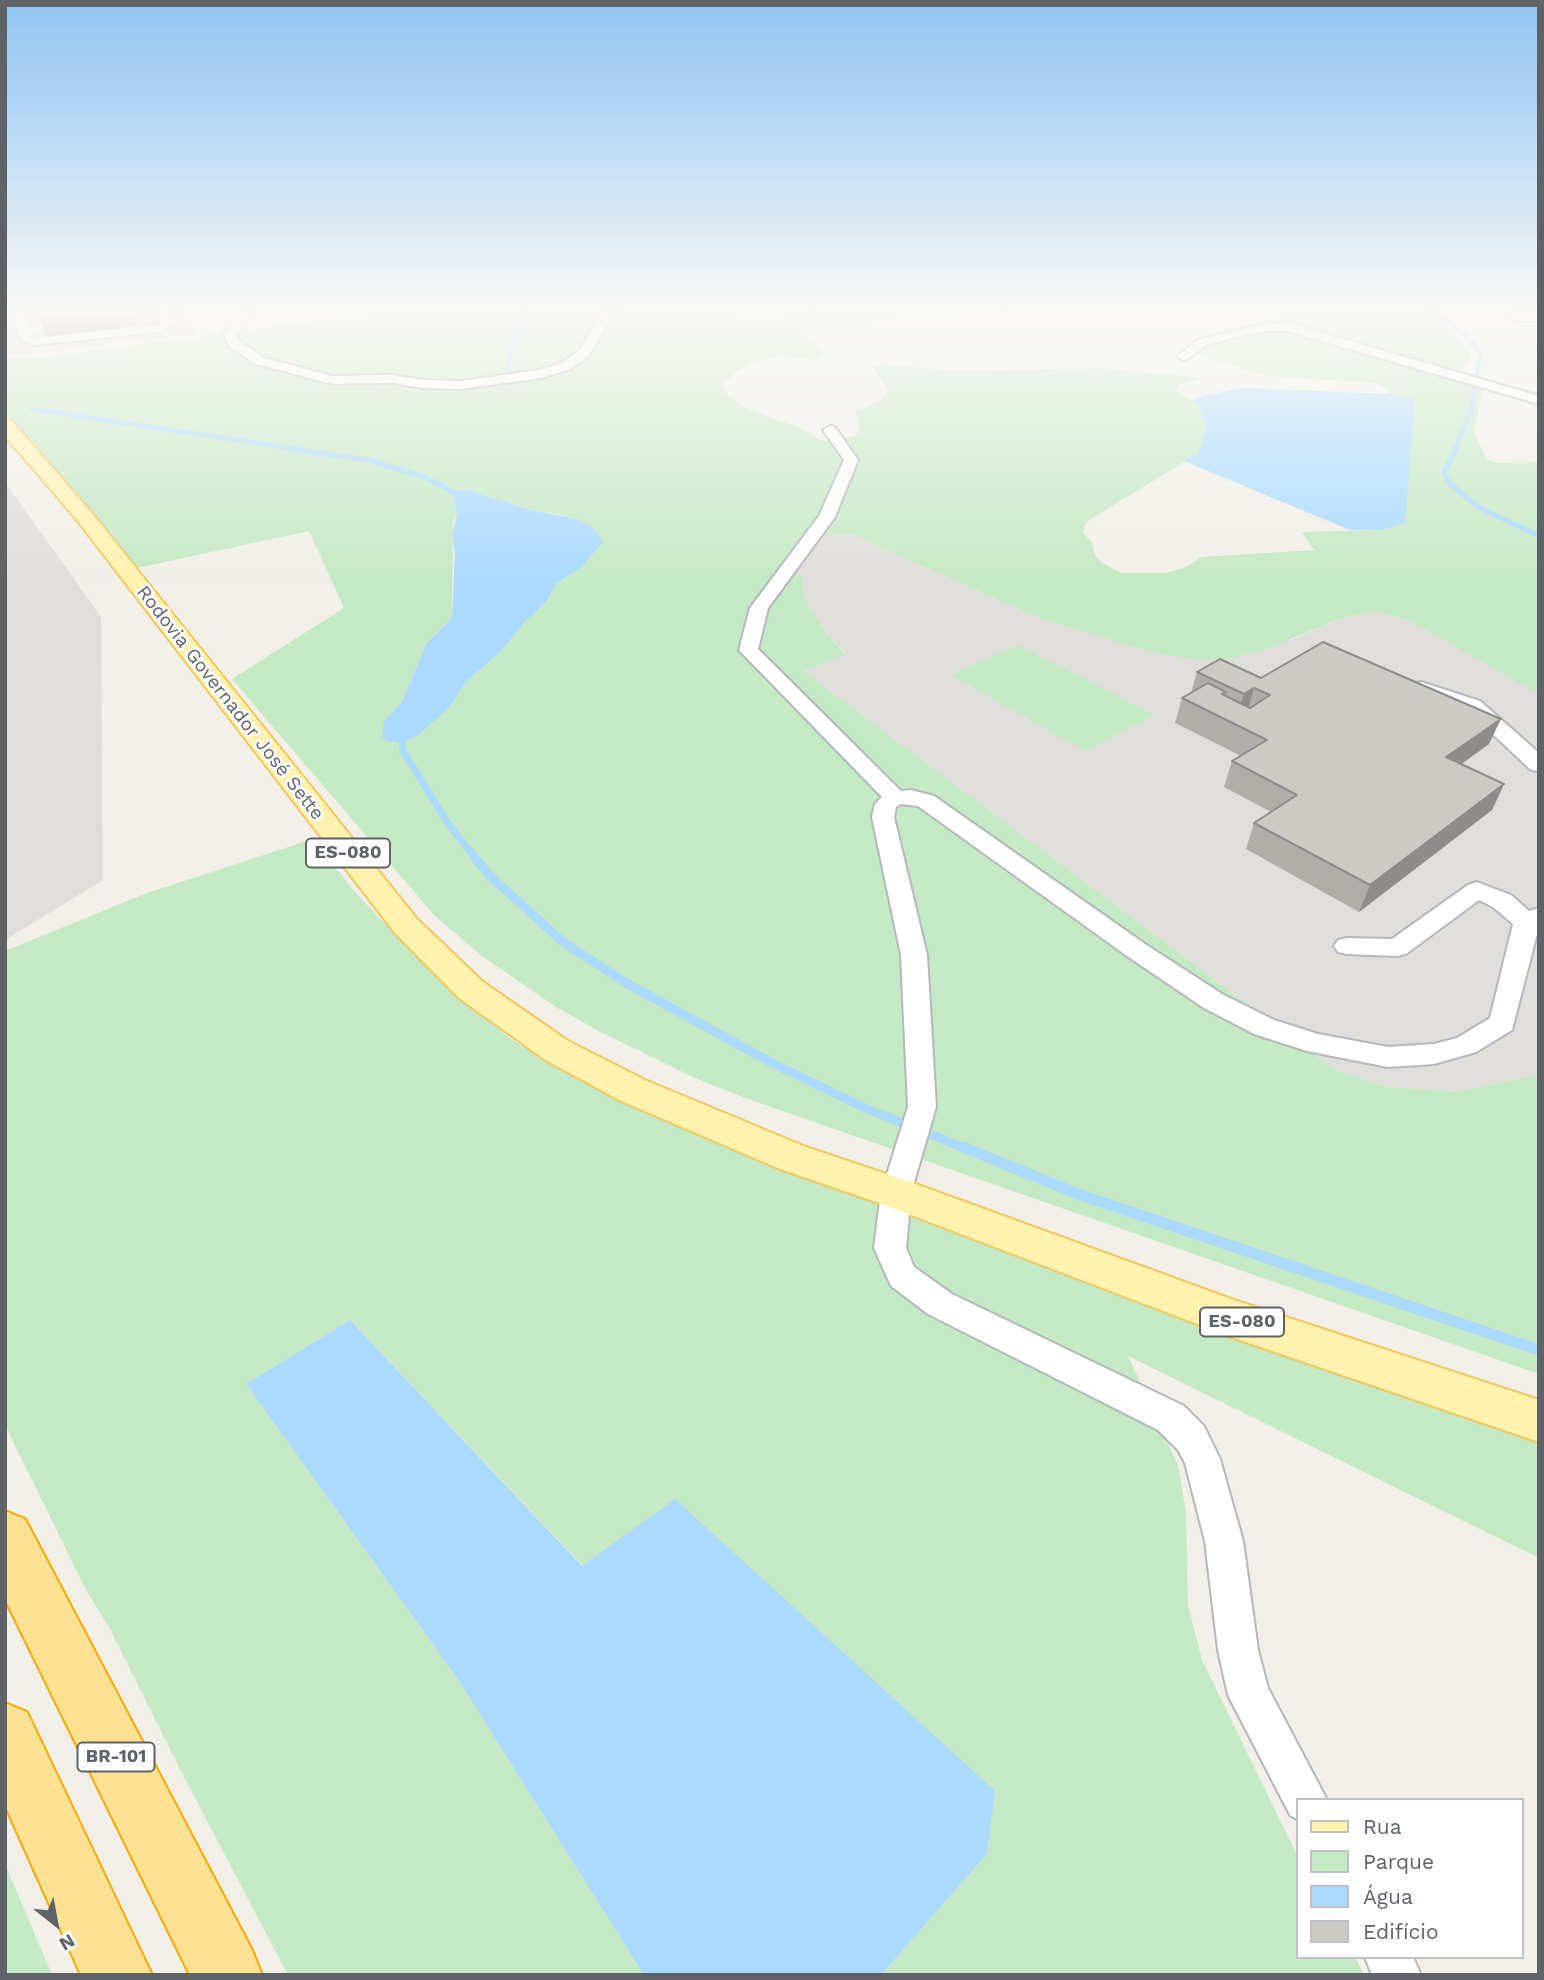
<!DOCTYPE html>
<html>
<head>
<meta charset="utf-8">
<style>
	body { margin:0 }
	#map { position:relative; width:1544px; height:1980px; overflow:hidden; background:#f1efe8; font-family:"Work Sans",sans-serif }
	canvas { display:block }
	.frame { position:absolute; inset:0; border:7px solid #5f6368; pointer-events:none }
	.legend { position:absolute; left:1296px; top:1798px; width:228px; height:161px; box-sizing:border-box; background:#fff; border:2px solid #bfc1c3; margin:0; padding:9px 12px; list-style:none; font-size:21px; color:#5f6368 }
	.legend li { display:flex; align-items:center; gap:14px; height:35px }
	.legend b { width:35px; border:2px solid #bfc1c3 }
	.north { position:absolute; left:21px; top:1889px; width:70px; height:70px; -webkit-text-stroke:5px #fff; paint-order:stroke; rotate:149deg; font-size:19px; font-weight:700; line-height:28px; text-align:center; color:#5f6368 }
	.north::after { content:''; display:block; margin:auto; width:24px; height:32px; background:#5f6368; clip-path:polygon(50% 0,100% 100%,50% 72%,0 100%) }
</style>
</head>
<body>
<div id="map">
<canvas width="1544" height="1980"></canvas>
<div class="frame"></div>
<ul class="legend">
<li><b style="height:9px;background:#fff2af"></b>Rua</li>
<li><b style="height:19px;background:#c5e8c5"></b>Parque</li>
<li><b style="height:19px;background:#aadaff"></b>Água</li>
<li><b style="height:19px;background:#cccac5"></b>Edifício</li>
</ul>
<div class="north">N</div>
</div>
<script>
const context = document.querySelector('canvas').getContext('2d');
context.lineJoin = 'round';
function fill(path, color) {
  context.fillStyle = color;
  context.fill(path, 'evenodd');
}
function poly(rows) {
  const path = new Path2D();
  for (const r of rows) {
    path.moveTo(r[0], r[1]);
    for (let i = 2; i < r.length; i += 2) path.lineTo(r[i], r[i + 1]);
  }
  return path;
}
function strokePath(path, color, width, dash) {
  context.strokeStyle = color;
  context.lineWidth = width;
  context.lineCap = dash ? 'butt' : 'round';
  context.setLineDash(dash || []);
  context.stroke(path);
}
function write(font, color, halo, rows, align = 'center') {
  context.font = font + ' "Work Sans",sans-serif';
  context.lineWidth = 5;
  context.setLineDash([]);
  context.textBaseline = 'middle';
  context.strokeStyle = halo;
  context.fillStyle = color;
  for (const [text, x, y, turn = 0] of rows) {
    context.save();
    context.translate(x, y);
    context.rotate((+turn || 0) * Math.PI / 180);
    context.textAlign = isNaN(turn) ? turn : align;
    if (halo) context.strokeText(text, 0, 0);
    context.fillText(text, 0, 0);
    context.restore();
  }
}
fill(poly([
	[5,307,183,307,197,335,26,355,5,354],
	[5,482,101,617,103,880,5,940],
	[851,534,1039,618,1110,639,1291,640,1344,617,1376,611,1410,621,1533,688,1539,694,1539,1075,1458,1092,1381,1086,1334,1069,802,671,845,653,826,633,803,595,802,583,784,562,785,557,797,546,810,540,828,535]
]), '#e0deda');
fill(poly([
	[379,307,728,307,745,319,837,307,1047,307,893,320,805,330,808,341,822,348,824,355,819,359,779,357,763,359,735,372,723,385,728,395,745,407,762,415,801,428,820,440,830,441,855,436,859,429,856,412,882,400,887,390,873,367,883,364,951,371,1102,368,1201,378,1181,384,1176,390,1197,404,1207,426,1197,454,1086,522,1083,533,1092,542,1094,553,1101,562,1121,573,1166,573,1186,567,1202,557,1314,550,1302,532,1382,530,1412,428,1415,400,1388,394,1390,390,1376,383,1267,376,1196,354,1213,342,1290,324,1246,307,1426,307,1435,313,1472,355,1462,373,1484,382,1474,432,1487,460,1500,463,1539,462,1539,694,1410,621,1376,611,1344,617,1264,650,1232,658,1201,660,1155,653,1039,618,851,534,828,535,810,540,797,546,785,557,784,562,802,575,803,595,826,633,845,654,803,671,1334,1069,1381,1086,1458,1092,1539,1075,1539,1374,748,1099,695,1078,599,1031,556,1007,482,956,435,916,232,679,344,608,309,531,137,568,5,412,5,357,27,359,383,312],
	[468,490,528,509,561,515,603,542,582,567,556,584,546,602,523,624,502,650,466,682,449,708,404,742,389,742,384,721,402,702,426,644,452,618,453,523,457,515,454,501],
	[1017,645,1155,715,1085,751,951,675],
	[313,839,355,892,430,971,509,1038,550,1062,769,1164,1539,1439,1539,1558,1128,1356,1178,1465,1186,1512,1188,1606,1202,1660,1297,1855,1297,1957,1355,1957,1364,1975,881,1975,987,1854,583,1566,350,1320,246,1384,457,1678,644,1975,288,1975,183,1775,110,1629,86,1590,5,1425,5,951,147,893],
	[5,1864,52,1975,5,1975]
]), '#c5e8c5');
fill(poly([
	[1240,388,1394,394,1415,400,1405,523,1382,530,1350,530,1184,461,1197,454,1207,426,1197,404,1191,401,1199,397],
	[468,490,528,509,580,520,593,528,603,542,582,567,556,584,546,602,523,624,502,650,466,682,449,708,418,735,404,742,389,742,382,737,384,721,402,702,426,644,452,618,455,553,452,534,457,515,453,496,457,491],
	[350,1320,582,1566,675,1499,995,1791,987,1854,881,1975,644,1975,457,1678,246,1384]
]), '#aadaff');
strokePath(poly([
	[1428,307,1466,335,1480,352,1472,406,1455,450],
	[507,368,518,321,527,307],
	[31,409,304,450]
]), '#aadaff', 4.5);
strokePath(poly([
	[292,449,368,460,424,477,465,498],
	[1456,449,1444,472,1448,482,1478,507,1539,536]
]), '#aadaff', 5);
strokePath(poly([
	[407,732,402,740,403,751,449,825,477,860]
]), '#aadaff', 7);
strokePath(poly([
	[475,858,490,876,563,942,628,984,770,1062,865,1108,967,1149]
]), '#aadaff', 9);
strokePath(poly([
	[963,1147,1078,1194,1539,1350]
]), '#aadaff', 11);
const minor = poly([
	[8,307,20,307,34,337,157,325,163,322,153,307,165,307,176,323,159,332,34,345,21,339,8,307],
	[245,307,257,307,236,334,239,341,264,358,332,376,392,375,423,380,461,381,539,370,561,363,580,350,605,307,617,307,589,355,571,369,541,378,461,389,423,388,392,383,332,384,256,364,229,346,224,334,245,307],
	[1539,313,1539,321,1514,321,1508,317,1514,313,1539,313],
	[1267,323,1292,324,1539,396,1539,404,1287,331,1267,331,1231,338,1206,346,1187,359,1183,360,1177,356,1198,340,1267,323],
	[830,426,835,427,858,460,835,517,768,608,758,649,901,791,911,790,934,796,1145,944,1222,994,1274,1020,1318,1034,1388,1047,1434,1044,1457,1038,1490,1018,1513,924,1493,907,1479,900,1406,954,1397,956,1347,954,1338,952,1334,946,1338,940,1347,938,1392,939,1468,885,1477,882,1511,895,1529,911,1539,908,1539,926,1512,1030,1476,1052,1434,1064,1388,1067,1307,1051,1254,1034,1204,1008,1127,956,918,806,901,804,896,807,894,817,927,955,936,1107,911,1193,906,1248,914,1267,952,1294,1184,1406,1204,1426,1220,1459,1243,1541,1258,1650,1268,1688,1327,1800,1297,1800,1297,1819,1290,1815,1228,1695,1218,1650,1205,1541,1185,1463,1178,1450,1158,1430,928,1314,891,1286,874,1248,881,1193,908,1107,901,955,872,817,875,804,882,797,739,650,750,608,819,516,844,460,823,430,830,426],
	[1421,682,1480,701,1539,753,1539,771,1531,770,1466,709,1414,692,1411,688,1414,684,1421,682],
	[1365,1957,1413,1957,1421,1975,1372,1975,1365,1957]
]);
const major = poly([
	[5,419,11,420,91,512,417,919,483,982,568,1041,645,1080,806,1147,910,1182,1234,1300,1539,1400,1539,1442,1234,1338,882,1204,780,1169,619,1100,544,1059,459,998,395,933,77,520,5,436,5,419]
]);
const highway = poly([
	[5,1511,25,1519,252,1950,262,1975,190,1975,5,1599,5,1511],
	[5,1703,27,1712,152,1975,81,1975,5,1805,5,1703]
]);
strokePath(minor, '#b5b8bc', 4);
strokePath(major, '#f2c960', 4);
strokePath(highway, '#f9ab00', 4);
fill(minor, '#fff');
fill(major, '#fff2af');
fill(highway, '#fde293');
fill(poly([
	[1197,672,1261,678,1489,744,1461,764,1504,784,1492,810,1359,912,1246,849,1254,823,1271,812,1224,787,1232,761,1241,756,1175,723,1182,698,1191,693]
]), '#afaea9');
fill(poly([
	[132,307,137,326,46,337,39,319],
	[1254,688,1247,713,1236,719,1244,694],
	[1501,719,1489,744,1435,783,1446,757],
	[1504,784,1492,810,1359,912,1370,885]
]), '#8f8d8a');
const building = poly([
	[39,307,131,307,131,308,39,319,39,307],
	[1323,642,1501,719,1446,757,1504,784,1370,885,1254,823,1297,795,1232,761,1267,740,1182,698,1208,683,1226,692,1222,694,1250,708,1270,695,1254,688,1244,694,1197,672,1220,659,1261,678,1323,642]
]);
fill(building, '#cccac5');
strokePath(building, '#8f8d8a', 2);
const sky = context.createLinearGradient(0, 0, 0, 584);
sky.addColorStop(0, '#8fc3f1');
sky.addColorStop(0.53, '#f9f8f5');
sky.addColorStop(1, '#f9f8f500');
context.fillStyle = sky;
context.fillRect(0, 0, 1544, 584);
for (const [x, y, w] of [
	[348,853,84],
	[1242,1322,84],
	[116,1757,77]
]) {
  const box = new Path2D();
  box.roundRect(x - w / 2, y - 14.5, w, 29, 5);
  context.fillStyle = '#fff';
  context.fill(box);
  strokePath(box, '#5f6368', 2);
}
write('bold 18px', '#5f6368', null, [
	["ES-080",348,853],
	["ES-080",1242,1322],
	["BR-101",116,1757]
]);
write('19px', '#5f6368', '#fff', [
	["Rodovia Governador José Sette",230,703,52]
]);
</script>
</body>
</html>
